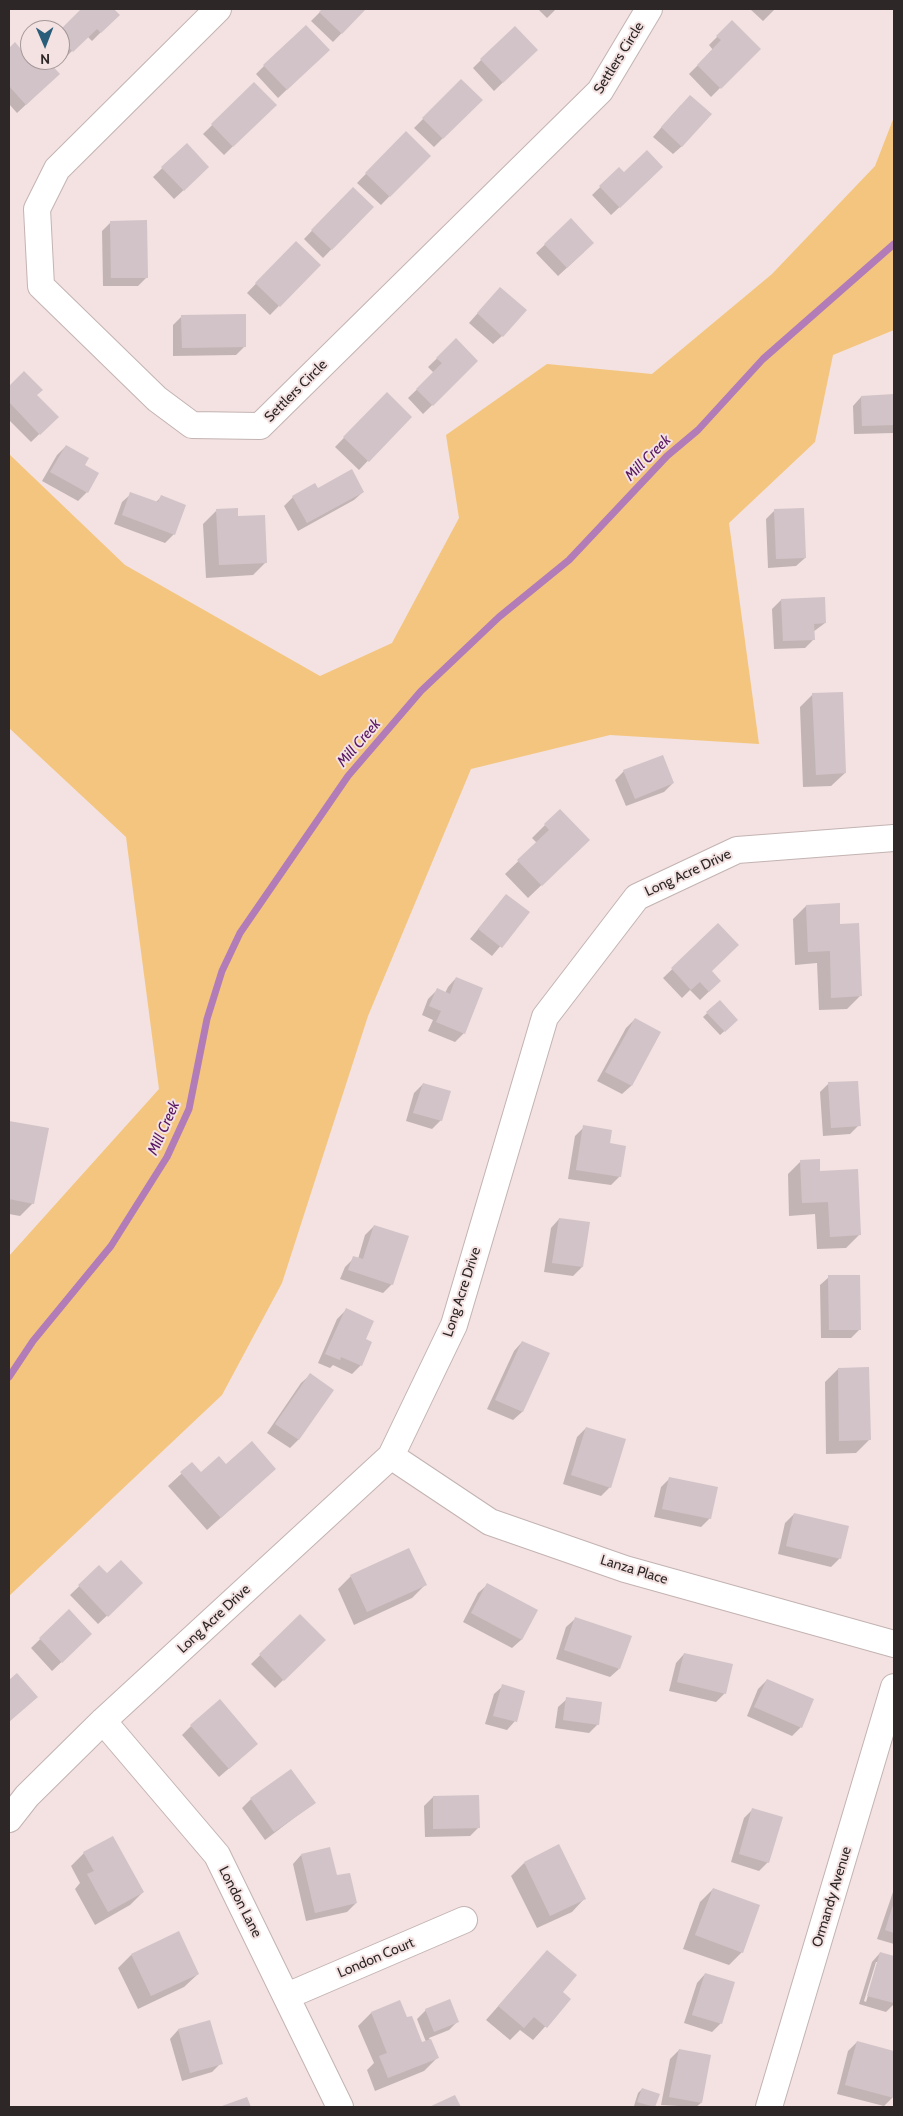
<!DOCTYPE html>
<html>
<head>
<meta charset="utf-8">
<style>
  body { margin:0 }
  #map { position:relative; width:903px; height:2116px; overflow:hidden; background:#f3e2e1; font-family:Cabin,sans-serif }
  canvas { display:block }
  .frame { position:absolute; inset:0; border:10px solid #2d2727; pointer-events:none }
  .north { position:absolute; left:20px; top:20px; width:50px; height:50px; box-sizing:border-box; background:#f3e2e1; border:1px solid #a49797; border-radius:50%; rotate:179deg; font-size:14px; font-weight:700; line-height:20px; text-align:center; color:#2d2727 }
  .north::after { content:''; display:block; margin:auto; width:18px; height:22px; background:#2a5d7a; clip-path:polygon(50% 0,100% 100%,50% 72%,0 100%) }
</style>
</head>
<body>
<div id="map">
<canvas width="903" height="2116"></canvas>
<div class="frame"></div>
<div class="north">N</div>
</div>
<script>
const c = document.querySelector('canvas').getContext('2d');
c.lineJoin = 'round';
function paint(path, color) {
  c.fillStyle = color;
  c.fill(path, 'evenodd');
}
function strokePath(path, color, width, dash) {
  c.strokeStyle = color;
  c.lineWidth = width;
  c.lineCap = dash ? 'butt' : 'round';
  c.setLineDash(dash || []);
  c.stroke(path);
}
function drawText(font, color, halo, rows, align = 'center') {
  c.font = font + ' Cabin,sans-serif';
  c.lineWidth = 4;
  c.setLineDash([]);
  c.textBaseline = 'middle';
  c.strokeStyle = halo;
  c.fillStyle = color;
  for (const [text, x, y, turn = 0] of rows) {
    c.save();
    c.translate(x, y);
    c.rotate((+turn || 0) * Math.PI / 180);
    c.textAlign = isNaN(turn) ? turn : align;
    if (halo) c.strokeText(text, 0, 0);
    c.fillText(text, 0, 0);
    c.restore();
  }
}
const green = new Path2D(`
  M894,117v213l-61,25 -18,87 -86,81 30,221 -149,-9 -139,34 -103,247 -86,267 -60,112 -213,201v-340l150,-167 -33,-252 -117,-109v-274l116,111 195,111 72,-33 67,-125 -13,-83 101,-71 105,10 120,-100 103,-108z`);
const shadow = new Path2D(`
  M83,9h29l6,6 -26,26 -5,-5 -23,23 -4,-3v-25z
  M323,9h42l-32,33 -22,-21z
  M538,9h18l-9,9z
  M750,9h25l-12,12z
  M732,22l27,27 -48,48 -22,-23 24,-24 -4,-5z
  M15,43l15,17h15l4,23 -32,30 -8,-9v-55z
  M320,58l-42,40 -22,-24 8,-8z
  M528,58l-34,33 -21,-23 8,-8z
  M461,81l20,19 -47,47 -20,-19z
  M254,84l21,21 -51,50 -21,-21z
  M681,105l1,41 -9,8 -20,-17z
  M406,133l23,23 -48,49 -24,-22z
  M186,145l13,31 -25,23 -21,-22z
  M619,169l5,5 29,2 -42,39 -19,-20z
  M353,188l19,19 -49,51 -19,-19z
  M571,220l13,32 -26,24 -22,-23z
  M111,222l36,55 -9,9h-35l-1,-55z
  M296,242l23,23 -49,50 -23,-22z
  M492,297l10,39 -9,8 -24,-21z
  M182,316l63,30 -9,9 -63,1v-31z
  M456,340l21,21 -54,53 -15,-16 26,-25 -6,-6z
  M24,373l12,22 21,22 -26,25 -22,-22v-32z
  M387,394l23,23 -51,53 -24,-23z
  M894,396v37l-40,1 -1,-28 8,-9z
  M66,446l17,19 4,27 -9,9 -36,-20 15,-26z
  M318,490l45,2 -9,8 -56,31 -14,-25 9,-9z
  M131,494l24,9 6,-6 13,37 -9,9 -51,-19 8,-22z
  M216,511l21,6 29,45 -13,13 -47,3 -3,-54z
  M774,511l31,47 -9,8 -28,2 -2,-49z
  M781,600l44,23 -12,9 1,7 -9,9 -31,1 -2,-40z
  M813,694l32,79 -14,13 -28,1 -3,-80z
  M624,771l49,12 -9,9 -38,14 -11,-26z
  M545,825l30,28 -47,45 -23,-24 32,-31 -5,-5z
  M506,895l22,18 -36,43 -22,-17z
  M806,906l33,19 21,71 -13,13 -28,1 -2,-47 -22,2 -2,-46z
  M718,925l-8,46 10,10 -20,19 -10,-10 -8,8 -19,-20z
  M456,978l8,55 -9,9 -27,-11 5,-11 -11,-5 6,-16 9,-9 8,3 3,-6z
  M720,1001l17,19 -17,15 -17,-18z
  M635,1019l25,14 -29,53 -9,8 -25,-13 29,-53z
  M829,1083l30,42 -9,9 -27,2 -3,-44z
  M423,1084l18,36 -9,9 -26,-8 8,-28z
  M9,1122l24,81 -13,13 -11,-2z
  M584,1127l24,17 12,32 -9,9 -43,-6 7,-43z
  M801,1161l18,11 41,62 -14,14 -29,1 -2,-35 -26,2 -1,-42z
  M559,1219l29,4 -6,44 -9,9 -29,-4 7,-44z
  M374,1226l18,58 -9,9 -43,-14 5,-12 9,-9 4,1 7,-24z
  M829,1277l31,52 -9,9h-30l-1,-53z
  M346,1310l19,30 -4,25 -9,9 -19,-9 -3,3 -12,-5 19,-44z
  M522,1342l26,12 -26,58 -9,8 -26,-11 27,-58z
  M838,1369l31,71 -13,13 -30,1 -1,-72z
  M310,1375l-11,64 -9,9 -23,-15 34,-50z
  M586,1428l24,59 -9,9 -38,-12 14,-47z
  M192,1464l9,10 25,-8 35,16 -54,48 -39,-44z
  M670,1478l40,40 -9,9 -47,-10 7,-30z
  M794,1514l46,44 -9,9 -53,-13 7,-31z
  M99,1567l8,8 35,8 -44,41 -28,-29z
  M351,1576l74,9 -13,13 -58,27 -16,-36z
  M487,1585l50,26 -16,29 -9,8 -49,-26 15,-29z
  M69,1611l22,23 -39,37 -21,-23z
  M300,1616l24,24 -49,48 -24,-24z
  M575,1619l44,50 -9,8 -54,-18 10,-32z
  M684,1654l41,39 -9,9 -47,-11 7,-28z
  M767,1680l34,47 -9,9 -45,-20 11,-27z
  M503,1686l12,35 -8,9 -22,-6 9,-30z
  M567,1699l31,25 -9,9 -34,-5 3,-21z
  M191,1726l57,26 -29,25 -37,-42z
  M433,1797l46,30 -9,9 -45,1 -1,-31z
  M251,1799l63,4 -49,37 -23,-32z
  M753,1809l15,53 -9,9 -28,-9 13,-44z
  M84,1853l59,39 -13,13 -35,20 -20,-36 5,-6 -9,-17z
  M301,1855l35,22 20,26 -9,9 -41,9 -13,-57z
  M524,1863l61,35 -13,14 -35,16 -26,-52z
  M713,1889l29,63 -13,13 -46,-16 17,-47z
  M894,1889v55l-17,-5z
  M547,1951l14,41 9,7 -37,41 -13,-10 -10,10 -24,-20z
  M880,1953l14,4v47l-8,8 -27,-8 13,-42zM876,1962h2l-12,40 -2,-1z
  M131,1955l67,19 -14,13 -46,22 -20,-41z
  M705,1974l16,49 -9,9 -28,-9 13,-40z
  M426,2010l32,11 -9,9 -20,8 8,20 -13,13 -49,20 -8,-21 7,-7 -16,-37 13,-13 36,6 15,24 4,-1 -9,-23z
  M209,2022l12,41 -9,9 -30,9 -12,-42 8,-9z
  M857,2042l37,10v40l-1,5 -9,9 -47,-12 11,-43z
  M679,2050l31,6 -9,47 -5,4 -35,-2 9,-46z
  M642,2089l16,6 -4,12 -20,-1 4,-13z`);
const stream = new Path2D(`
  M9,1377l24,-36 78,-95 56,-89 22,-48 18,-90 15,-48 18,-38 108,-157 73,-85 78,-74 70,-57 98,-104 31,-26 65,-71 131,-115`);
const building = new Path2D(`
  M81,9h33l6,6 -19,18 -4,-4 -24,23 -13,-14v-8z
  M322,9h44l-24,25 -23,-22z
  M732,20l29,29 -40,40 -24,-24 24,-25 -5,-4z
  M306,25l24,25 -43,40 -24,-25z
  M515,26l23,24 -35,33 -23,-24z
  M15,42l15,18h17l13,14 -34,31 -17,-19v-38z
  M461,79l22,21 -40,39 -21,-21z
  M254,82l23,23 -44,42 -22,-23z
  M690,95l22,19 -30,33 -21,-20z
  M406,131l25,25 -41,41 -25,-24z
  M187,143l22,24 -25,24 -23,-24z
  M647,150l16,17 -43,41 -21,-22 20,-19 5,5z
  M353,187l21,20 -42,43 -21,-20z
  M571,218l23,25 -27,25 -23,-24z
  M147,220l1,58h-37l-1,-57z
  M296,241l25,24 -41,42 -25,-24z
  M500,287l27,23 -24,27 -26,-24z
  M246,314v33l-64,1 -1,-33z
  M456,338l22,23 -45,45 -17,-17 26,-26 -6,-5z
  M24,371l19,19 -6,5 22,22 -19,18 -31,-33v-16z
  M387,392l25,25 -43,45 -26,-25z
  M894,394v31l-32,1 -1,-30z
  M66,445l23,13 -4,7 14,8 -11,20 -38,-21z
  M352,469l12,23 -57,31 -15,-27 23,-13 3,5z
  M130,492l28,10 3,-7 25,10 -11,30 -53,-20z
  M238,508v8l27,-1 2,48 -48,2 -3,-56z
  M804,508l2,50 -30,1 -2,-50z
  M825,597l1,26 -12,1 1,16 -32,1 -2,-42z
  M843,692l3,81 -30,2 -4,-82z
  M663,755l11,28 -39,16 -12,-29z
  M560,809l30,31 -48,46 -25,-26 32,-30 -5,-6z
  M506,894l24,18 -28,36 -24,-19z
  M840,903v21l19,-1 3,73 -31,2 -1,-47 -22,1 -2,-47z
  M718,923l21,22 -27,26 9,10 -12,11 -9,-10 -9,8 -20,-22z
  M456,977l27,11 -18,46 -29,-12 5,-11 -12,-5 8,-18 13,6z
  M720,1000l18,20 -13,12 -19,-20z
  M635,1018l26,14 -29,54 -27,-14z
  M858,1081l3,45 -30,2 -3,-46z
  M423,1083l28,8 -9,30 -29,-8z
  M9,1121l40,7 -15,76 -25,-5z
  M583,1125l29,5 -2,13 16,3 -5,31 -45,-7z
  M820,1159v12l38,-2 3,66 -31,2 -2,-35 -26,1 -2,-43z
  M559,1218l31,4 -7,45 -31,-4z
  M374,1225l35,11 -16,49 -45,-15 5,-14 10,3z
  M828,1275h32l1,55h-32z
  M346,1308l28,13 -8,18 6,3 -10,24 -21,-9 -1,3 -15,-6z
  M522,1341l28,12 -27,59 -28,-12z
  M869,1367l2,73 -32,1 -1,-73z
  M310,1373l24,17 -35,50 -24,-16z
  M586,1427l40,12 -15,49 -40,-13z
  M252,1441l24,28 -55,49 -41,-46 12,-10 9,10 18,-16 7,8z
  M669,1477l49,10 -7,32 -49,-10z
  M794,1513l55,13 -8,33 -55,-13z
  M409,1548l18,37 -60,27 -17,-37z
  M121,1560l22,23 -35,34 -30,-32 21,-20 8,8z
  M487,1583l51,27 -16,30 -51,-27z
  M69,1609l23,25 -30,29 -23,-25z
  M300,1614l26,26 -42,41 -25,-27z
  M575,1617l57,19 -12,33 -56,-19z
  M684,1653l49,11 -7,30 -49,-12z
  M17,1673l21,24 -29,25v-42z
  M767,1679l47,20 -12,29 -48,-21z
  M502,1684l23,7 -8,31 -24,-6z
  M566,1697l36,5 -3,23 -36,-5z
  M220,1699l38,45 -29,25 -39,-44z
  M291,1769l25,34 -42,29 -24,-34z
  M479,1795l1,33 -47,1v-33z
  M752,1808l31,9 -14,46 -30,-9z
  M113,1836l31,56 -36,20 -21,-38 7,-3 -11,-19z
  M559,1844l27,55 -36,17 -26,-54z
  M330,1847l7,28 13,-2 7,30 -42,10 -14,-59z
  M713,1888l47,17 -17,48 -48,-18z
  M894,1902v31l-9,-3z
  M179,1931l20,43 -48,22 -20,-42z
  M547,1950l30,25 -14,17 8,7 -24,29 -13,-11 -10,11 -26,-22z
  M880,1952l14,4v47l-27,-7z
  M705,1973l30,9 -13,42 -30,-9z
  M450,1999l9,23 -25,10 -9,-23z
  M400,2000l7,17 5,-1 10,26 9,-3 8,19 -51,20 -9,-22 8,-3 -16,-41z
  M210,2020l13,44 -33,9 -12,-44z
  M857,2041l37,10v47l-49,-13z
  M679,2049l32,6 -9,48 -33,-6z
  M642,2088l18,6 -5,13 -18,-5z
  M455,2095l6,12h-32z
  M247,2097l4,10h-32z`);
const street = new Path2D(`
  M218,9l-161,160 -20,40 4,77 116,113 35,26 68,1 340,-335 49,-82
  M391,1456l99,66 135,47 269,75
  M103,1721l114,134 123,252
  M9,1819l18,-23 76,-75 288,-265 63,-131 91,-308 92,-120 100,-47 157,-12
  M287,1996l177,-76
  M769,2107l125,-420`);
const streetNames = [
  ["Settlers Circle",619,58,-58],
  ["Settlers Circle",296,391,-45],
  ["Long Acre Drive",688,873,-25],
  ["Long Acre Drive",462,1292,-72],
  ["Lanza Place",634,1570,17],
  ["Long Acre Drive",214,1619,-43],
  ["Ormandy Avenue",832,1897,-73],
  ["London Lane",240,1902,63],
  ["London Court",376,1958,-23]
];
const waterNames = [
  ["Mill Creek",648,458,-45],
  ["Mill Creek",359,743,-49],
  ["Mill Creek",164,1128,-66]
];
paint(green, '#f4c57e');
paint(shadow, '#0003');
strokePath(stream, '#b27cb9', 7);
paint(building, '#d2c3c9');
strokePath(street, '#c3b3b2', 28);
strokePath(street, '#fff', 26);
drawText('14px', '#2d2727', '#f3e2e1', streetNames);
drawText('italic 15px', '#591863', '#f3e2e1', waterNames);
</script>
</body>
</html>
